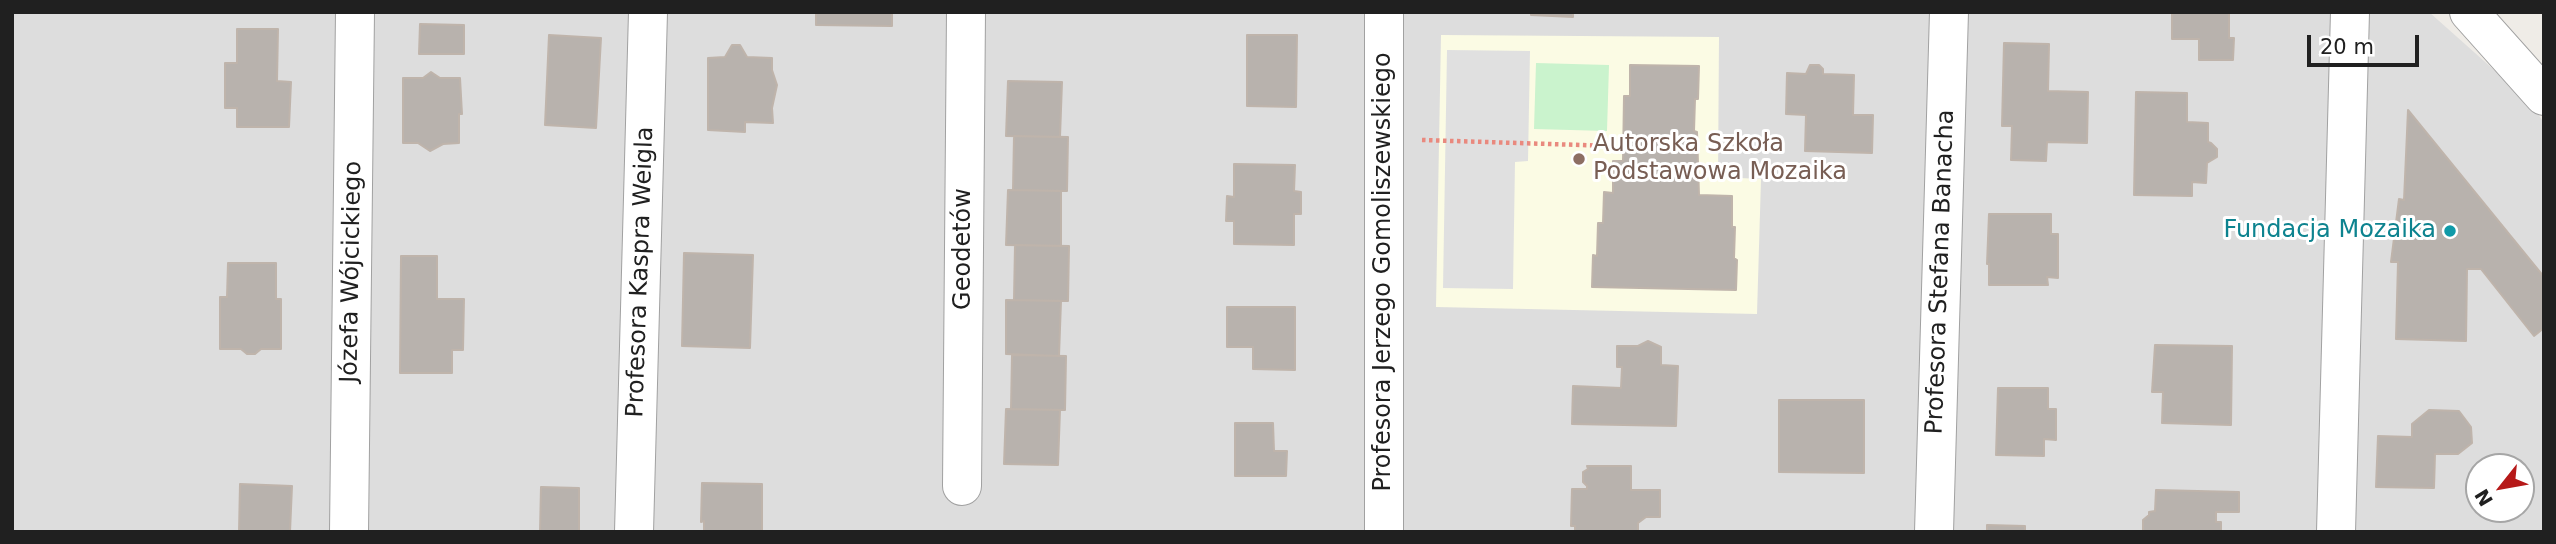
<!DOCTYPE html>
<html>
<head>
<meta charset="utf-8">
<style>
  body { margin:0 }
  #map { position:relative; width:2556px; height:544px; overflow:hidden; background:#efece7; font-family:"DejaVu Sans",sans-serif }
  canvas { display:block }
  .frame { position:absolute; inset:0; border:14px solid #202020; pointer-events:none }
  .north { position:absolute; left:2465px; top:453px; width:70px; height:70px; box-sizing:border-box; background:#fff; border:2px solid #a6a6a6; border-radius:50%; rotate:239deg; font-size:19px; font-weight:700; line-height:28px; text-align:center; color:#202020 }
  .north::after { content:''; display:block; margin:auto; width:24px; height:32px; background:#b61919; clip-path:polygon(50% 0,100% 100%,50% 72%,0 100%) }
  .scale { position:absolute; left:2307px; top:35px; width:112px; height:32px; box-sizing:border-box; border:4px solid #202020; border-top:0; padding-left:9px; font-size:21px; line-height:24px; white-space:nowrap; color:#202020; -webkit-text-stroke:5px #fff; paint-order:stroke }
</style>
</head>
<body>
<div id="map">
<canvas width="2556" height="544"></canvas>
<div class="frame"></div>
<div class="north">N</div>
<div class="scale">20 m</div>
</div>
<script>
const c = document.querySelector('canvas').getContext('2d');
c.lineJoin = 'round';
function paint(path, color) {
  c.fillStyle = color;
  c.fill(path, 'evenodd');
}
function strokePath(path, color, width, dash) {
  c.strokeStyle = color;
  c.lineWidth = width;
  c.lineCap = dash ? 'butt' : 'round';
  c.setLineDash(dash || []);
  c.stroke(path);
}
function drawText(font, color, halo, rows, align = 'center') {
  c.font = font + ' "DejaVu Sans",sans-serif';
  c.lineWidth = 6;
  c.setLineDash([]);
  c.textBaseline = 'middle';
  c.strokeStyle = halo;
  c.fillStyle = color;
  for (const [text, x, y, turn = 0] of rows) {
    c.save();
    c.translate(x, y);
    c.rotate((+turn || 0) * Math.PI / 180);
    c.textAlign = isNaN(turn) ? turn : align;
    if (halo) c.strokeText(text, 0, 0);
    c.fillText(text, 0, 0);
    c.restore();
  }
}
const residential = new Path2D(`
  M12,12h2417l101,90 14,21v409h-2532zM2479,467h42v42h-42z`);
const education = new Path2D(`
  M1441,35l278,2 -1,140 43,2 -4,135 -321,-7z`);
const park = new Path2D(`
  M1536,63l73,2 -2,66 -73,-2z`);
const parking = new Path2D(`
  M1447,50l83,1 -2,110 -13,1 -2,127 -70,-1z`);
const building = new Path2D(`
  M816,12h76v14l-76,-1z
  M1531,12h42v5l-42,-2z
  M2172,12h57v26h5l-1,22h-34v-21h-27z
  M420,24l44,1v29h-45z
  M237,29h41l-1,52 14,1 -2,45h-52v-19h-12v-45h12z
  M549,35l52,3 -5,90 -51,-3z
  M1247,35h50l-1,72 -49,-1z
  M2004,43l45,1 -1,47 40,1 -1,51 -40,-1 -1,19 -35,-1 1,-34h-10z
  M732,45h8l7,12 25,1v12l5,15 -5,23 1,15 -28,-1v10l-37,-2v-72l17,-1z
  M1630,65l69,1 -1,33h-3l-1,32 3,1 2,63 33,1v31h3l-1,31 3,2 -1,30 -144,-3 1,-32 4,1 1,-33h5l1,-31 9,1v-32h10l1,-65h6z
  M1810,65h9l4,4v5l31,1 -1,40h20l-1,38 -67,-2 1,-36 -20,-1 1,-41 19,1z
  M431,72l9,6h20l2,36h-3v29l-16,1 -13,7 -12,-8h-15v-65h20z
  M1008,81l54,1 -2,55 -54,-1z
  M2136,92l51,1v29l21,1v19l3,1 6,6v8l-10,6 -1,20 -14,-1v14l-58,-1z
  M2408,110l136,167v51l-10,8 -53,-67h-14l-1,72 -70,-2 2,-77h-7l8,-63 5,1z
  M1014,136l54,1 -1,54 -54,-1z
  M1234,164l61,1 -1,26 7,1v22h-7v31l-60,-1v-23h-8l1,-25 7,1z
  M1008,190l53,1v55l-55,-1z
  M1989,214h62v20h7v44l-11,-1 1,8h-59v-21h-2z
  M1015,245l54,1 -1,55 -54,-1z
  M684,253l69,2 -3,93 -68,-2z
  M401,256h36v43h27l-1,51h-11v23h-52z
  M228,263h48v36h5v50h-20l-6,5h-8l-6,-5h-21v-52h7z
  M1006,300l55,1 -2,55 -53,-2z
  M1227,307h68v63l-42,-1v-22h-26z
  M1648,341l13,6v18l17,1 -2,60 -104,-2 1,-38 48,2 1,-21h-5v-21h21z
  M2155,345l77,1 -1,79 -69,-2 1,-31h-11z
  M1012,355l54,1 -1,54 -54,-1z
  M1998,388h50v21h8v31l-12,-1v17l-48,-1z
  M1779,400h85v73l-85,-1z
  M1006,409l54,1 -2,55 -54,-1z
  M2429,410l30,1 12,16 1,16 -14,11h-23l-1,34 -58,-1 2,-51 34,1v-13z
  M1235,423h38l1,28h13l-1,25h-51z
  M1587,466h44v24h29v27h-14l-8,6v9h-63v-6h-4l1,-37h15v-3l-4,-4v-10l5,-3z
  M702,483l60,1v48h-58v-11l-3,1z
  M240,484l52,2 -2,46h-51z
  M541,487l38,1v44h-39z
  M2156,490l83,2v20h-23v10h5v10h-78v-12l6,-5v-3l6,-1z
  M1987,525l38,1v6h-38z`);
const path = new Path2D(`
  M1422,140l191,6`);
const minor = new Path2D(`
  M2469,12l75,84
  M962,486l4,-474
  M349,532l6,-520
  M634,532l14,-520
  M1384,532v-520
  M1934,532l15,-520
  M2336,532l14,-520`);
const markers = [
  [1579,159,7,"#8d6e63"],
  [2450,231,7,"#0f9aa8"]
];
const educationNames = [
  ["Autorska Szkoła",1593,145],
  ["Podstawowa Mozaika",1593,173]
];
const cultureNames = [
  ["Fundacja Mozaika",2436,231]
];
const streetNames = [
  ["Geodetów",964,249,-90],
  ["Józefa Wójcickiego",352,272,-89],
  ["Profesora Kaspra Weigla",641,272,-88],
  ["Profesora Jerzego Gomoliszewskiego",1384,272,-90],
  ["Profesora Stefana Banacha",1941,272,-88]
];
paint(residential, '#ddd');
paint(education, '#fbfbe4');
paint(park, '#caf3cd');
paint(parking, '#e0e0e0');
paint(building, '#b8b2ad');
strokePath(building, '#bfb4ab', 2);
strokePath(minor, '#a1a1a1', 40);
strokePath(path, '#e9897e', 4.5, [3.5, 3.5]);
strokePath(minor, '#fff', 38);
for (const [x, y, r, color] of markers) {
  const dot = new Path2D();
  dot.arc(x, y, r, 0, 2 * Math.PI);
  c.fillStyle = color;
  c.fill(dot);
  strokePath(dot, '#fff', 2.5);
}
drawText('24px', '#785e54', '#fff', educationNames, 'left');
drawText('24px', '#0d838f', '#fff', cultureNames, 'right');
drawText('24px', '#202020', '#fff', streetNames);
</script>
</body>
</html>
